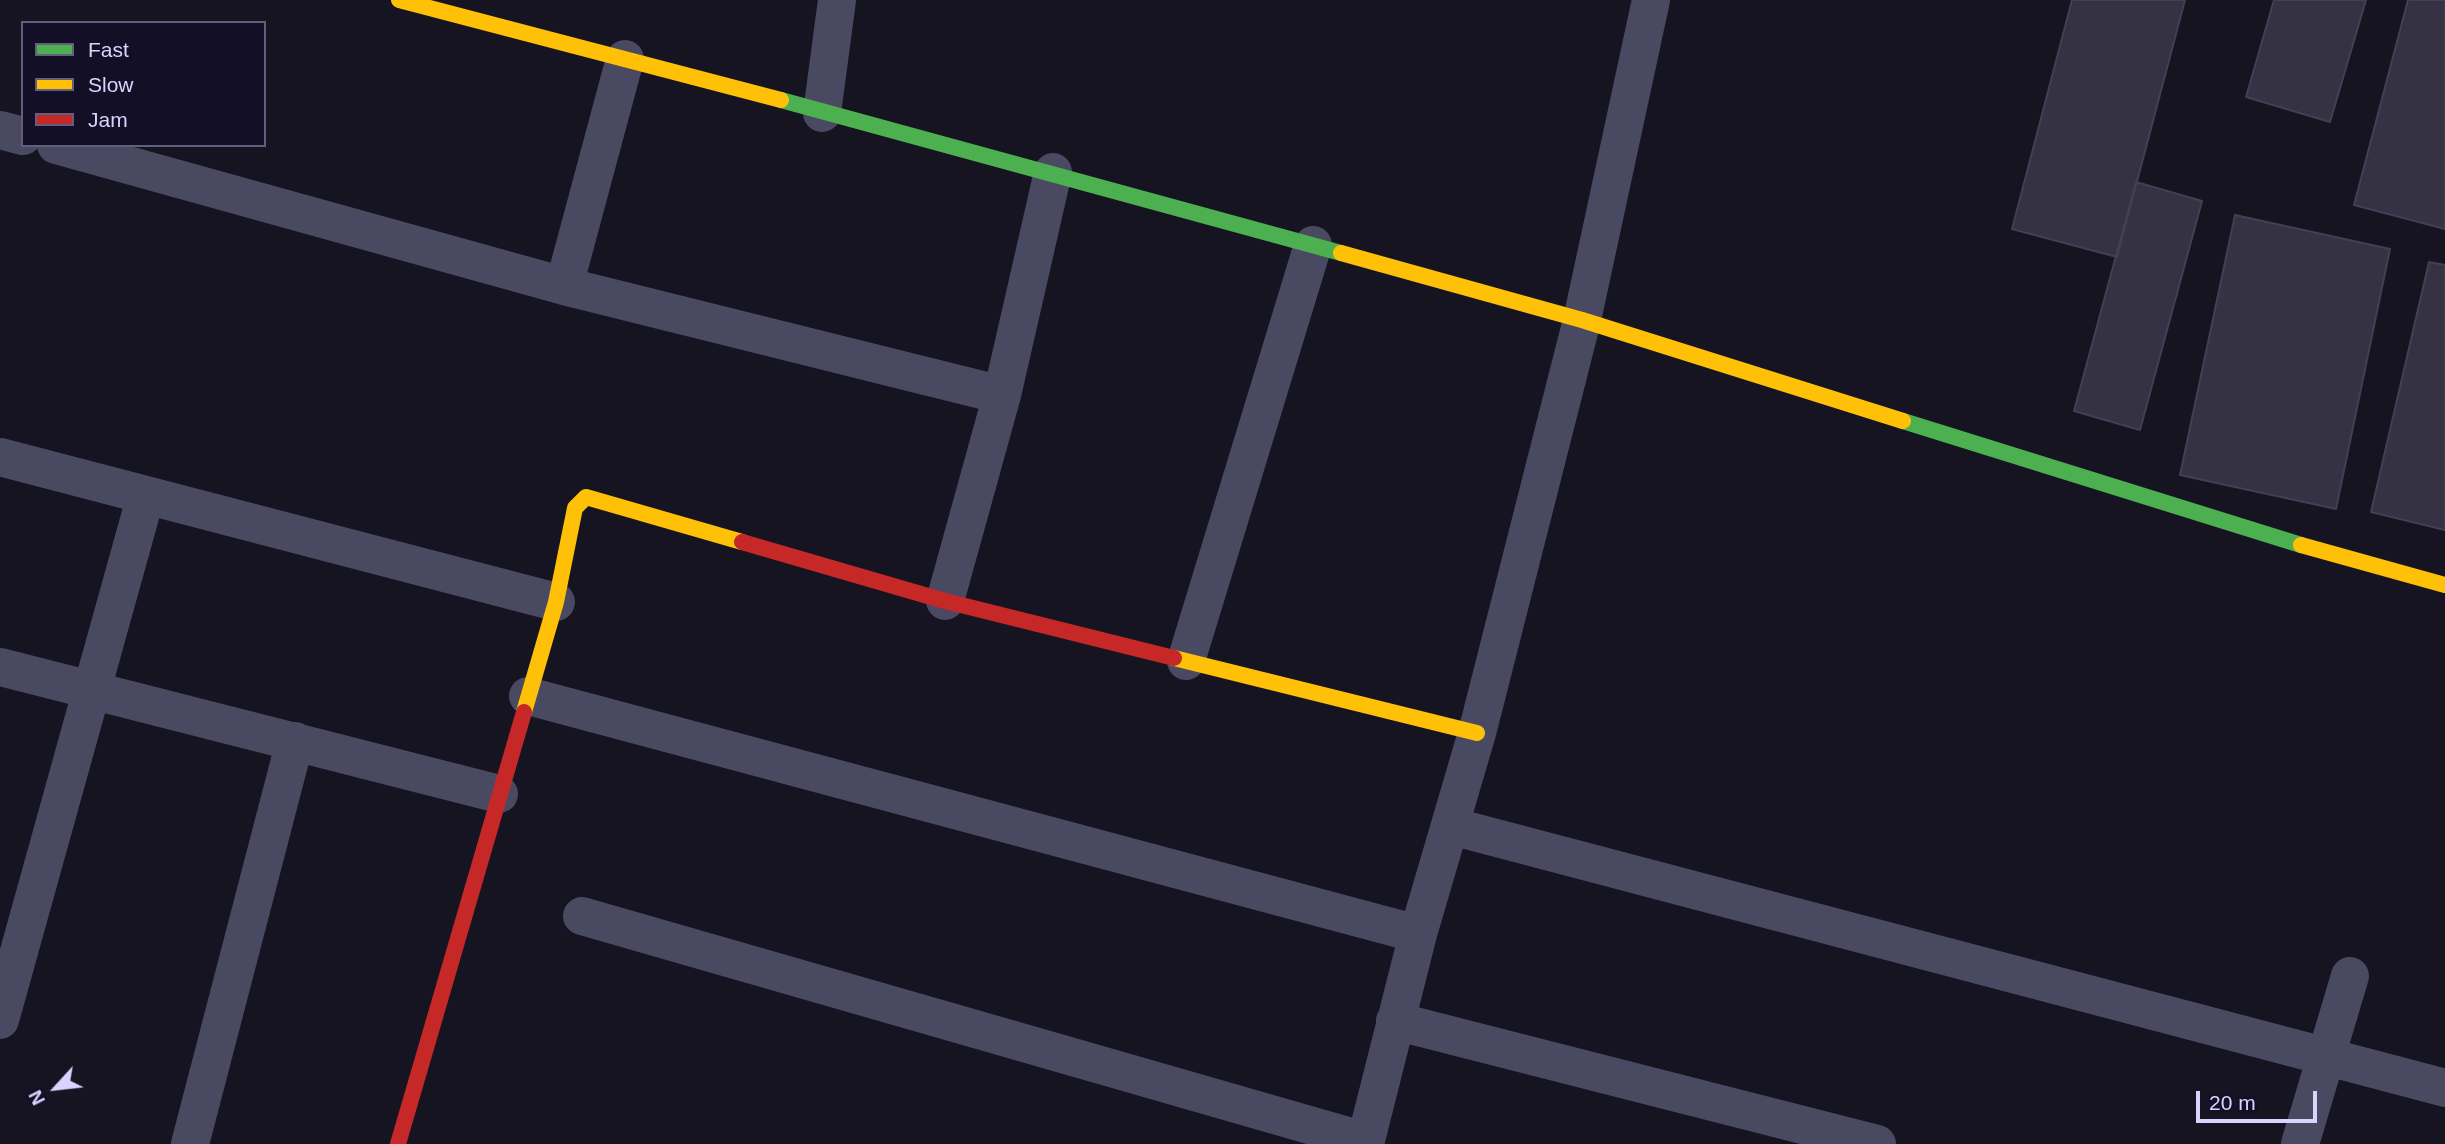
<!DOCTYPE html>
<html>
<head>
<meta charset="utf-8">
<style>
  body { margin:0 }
  #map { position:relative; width:2445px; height:1144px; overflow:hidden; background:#161421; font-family:Helvetica,sans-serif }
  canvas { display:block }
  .legend { position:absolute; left:21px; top:21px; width:245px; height:126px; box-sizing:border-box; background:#130f26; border:2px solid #625e7d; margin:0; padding:9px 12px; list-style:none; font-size:21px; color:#d9d4ff }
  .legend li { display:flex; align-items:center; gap:14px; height:35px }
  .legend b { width:35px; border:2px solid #625e7d }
  .north { position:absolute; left:21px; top:1053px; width:70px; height:70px; -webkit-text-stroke:5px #130f26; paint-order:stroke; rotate:243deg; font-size:19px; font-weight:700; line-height:28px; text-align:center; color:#d9d4ff }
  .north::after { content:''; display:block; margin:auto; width:24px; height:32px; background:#d9d4ff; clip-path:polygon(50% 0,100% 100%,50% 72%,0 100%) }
  .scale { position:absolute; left:2196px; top:1091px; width:121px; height:32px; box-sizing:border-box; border:4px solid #d9d4ff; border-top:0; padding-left:9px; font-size:21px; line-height:24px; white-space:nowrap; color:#d9d4ff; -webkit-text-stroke:5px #130f26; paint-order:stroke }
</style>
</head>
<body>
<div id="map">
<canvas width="2445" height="1144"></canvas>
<ul class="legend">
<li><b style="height:9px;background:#4caf50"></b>Fast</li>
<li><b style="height:9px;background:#ffc107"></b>Slow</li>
<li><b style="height:9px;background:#c62828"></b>Jam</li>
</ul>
<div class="north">N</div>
<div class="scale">20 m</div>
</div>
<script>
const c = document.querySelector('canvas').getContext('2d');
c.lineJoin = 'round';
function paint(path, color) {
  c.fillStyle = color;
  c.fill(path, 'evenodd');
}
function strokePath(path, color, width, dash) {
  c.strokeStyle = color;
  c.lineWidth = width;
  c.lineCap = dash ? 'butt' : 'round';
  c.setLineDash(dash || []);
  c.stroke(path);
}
const building = new Path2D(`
  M2072,0h113l-68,257 -105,-28z
  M2274,0h92l-36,122 -84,-25z
  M2408,0h37v229l-91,-24z
  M2136,182l66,19 -62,229 -66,-19z
  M2235,215l155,34 -54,260 -156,-34z
  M2429,262l16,3v265l-74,-18z`);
const street = new Path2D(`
  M822,113l15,-113
  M0,130l23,6
  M56,145l508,141 438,109
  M564,286l61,-227
  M0,457l556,145
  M945,601l57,-206 51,-223
  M1186,661l127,-416
  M0,667l499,127
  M528,696l890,238
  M1451,826l994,262
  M582,916l783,225
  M0,1020l146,-525
  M1395,1021l482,123
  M190,1144l105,-403
  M1365,1144l53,-210 59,-201 105,-413 69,-320
  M2300,1144l50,-168`);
const fast = new Path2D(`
  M781,100l560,153
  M1903,421l398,124`);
const slow = new Path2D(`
  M399,0l382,100
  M1341,253l241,67 321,101
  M2301,545l144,40
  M1174,658l303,75
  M524,712l32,-110 19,-94 11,-11 156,45`);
const jam = new Path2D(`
  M742,542l203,59 229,57
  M398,1144l126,-432`);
paint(building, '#343243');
strokePath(building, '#433f54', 2);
strokePath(street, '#4a4962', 38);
strokePath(fast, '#4caf50', 16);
strokePath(slow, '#ffc107', 16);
strokePath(jam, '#c62828', 16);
</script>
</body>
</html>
